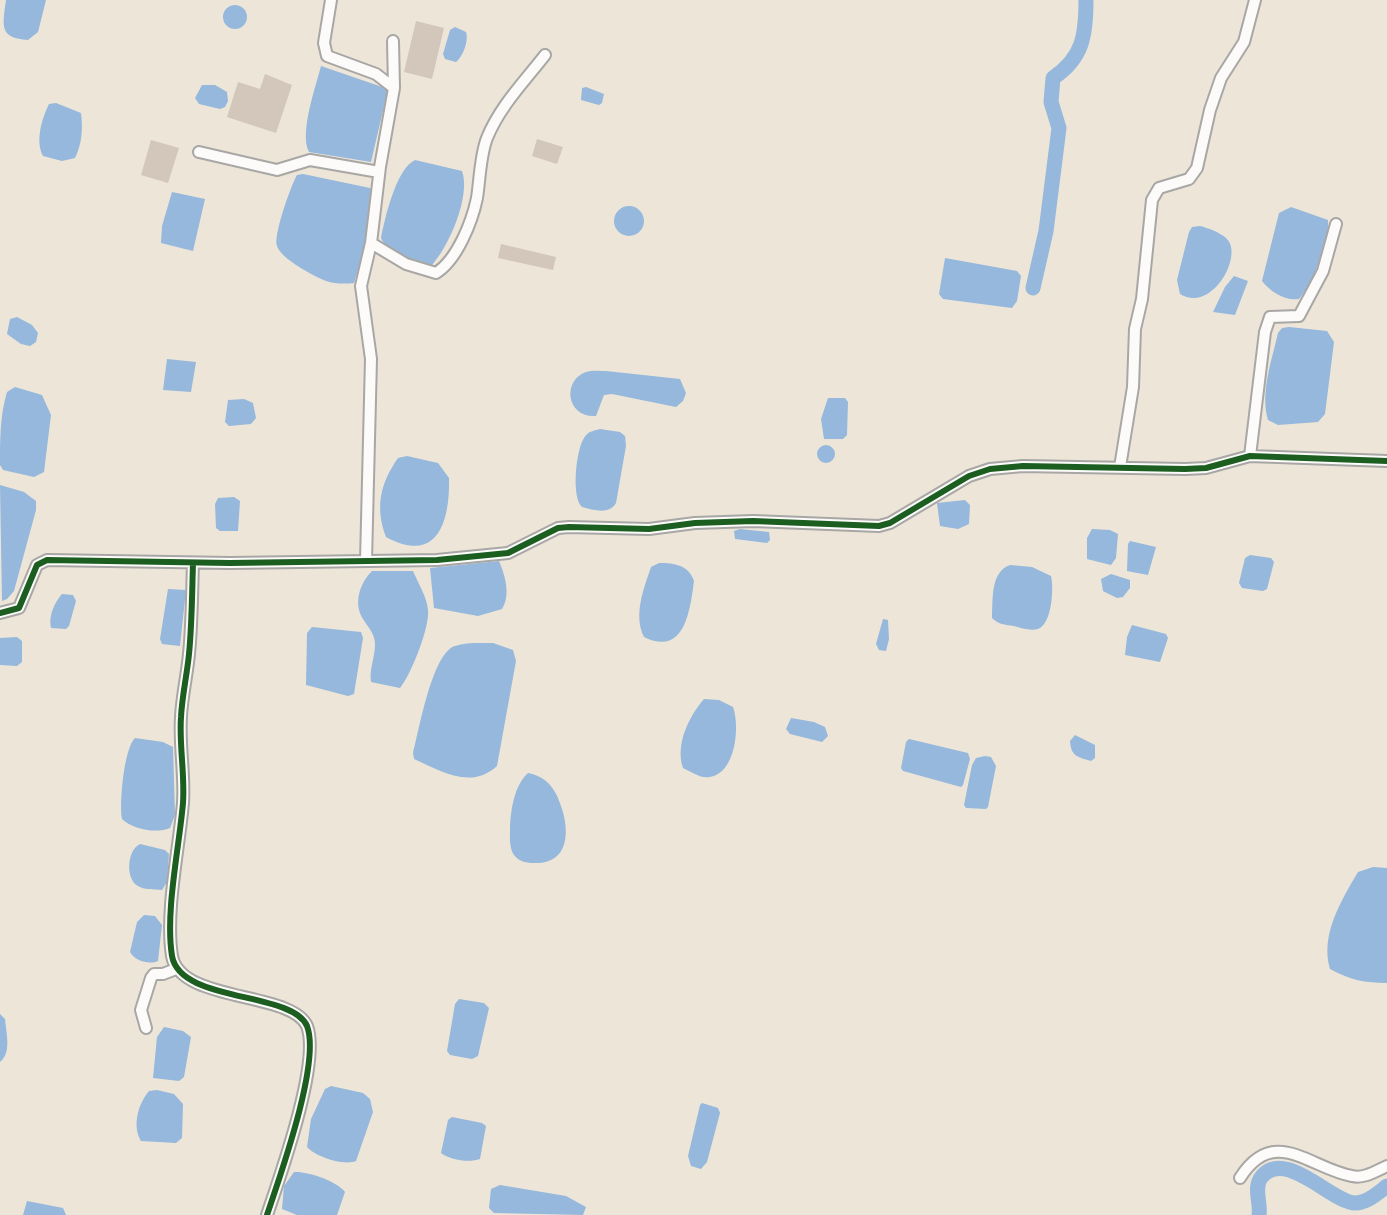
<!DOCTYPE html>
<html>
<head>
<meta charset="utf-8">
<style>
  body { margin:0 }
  canvas { display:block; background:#ece5d8 }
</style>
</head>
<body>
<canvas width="1387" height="1215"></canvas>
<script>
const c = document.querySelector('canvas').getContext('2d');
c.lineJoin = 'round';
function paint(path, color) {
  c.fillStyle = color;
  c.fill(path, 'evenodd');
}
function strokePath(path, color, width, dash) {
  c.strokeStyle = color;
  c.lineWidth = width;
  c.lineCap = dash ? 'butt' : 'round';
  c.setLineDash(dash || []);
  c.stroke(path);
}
const water = new Path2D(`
  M6,0h40l-8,32 -10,8c-28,-2 -26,-12 -22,-40z
  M223 17a12 12 0 1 1 24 0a12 12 0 1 1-24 0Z
  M455,27l11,5c3,8 -3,25 -10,30l-11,-3 -2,-5 7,-24z
  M321,66l67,23 -17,73 -62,-10c-10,-19 7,-66 12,-86z
  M202,85h13l12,7 1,9 -3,6 -5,2 -21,-5 -4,-6z
  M586,87l18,7 -2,9 -3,2 -18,-5 1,-12z
  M56,103l25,10c2,16 1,31 -6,45l-13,3 -19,-5c-8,-15 -1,-38 6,-52z
  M415,160l47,11c9,25 -13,75 -30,94 -16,0 -45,-12 -51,-27 4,-20 15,-69 34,-78z
  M303,174l67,14 3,5 -4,40 -15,50c-9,1 -19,1 -28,-2 -11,-4 -46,-23 -49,-35 -4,-10 14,-61 20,-71z
  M172,192l33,7 -12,52 -32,-8 1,-17z
  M614 221a15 15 0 1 1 30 0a15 15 0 1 1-30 0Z
  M1291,207l37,13c2,21 -15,63 -29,79 -15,2 -28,-7 -37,-18l17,-68z
  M1200,226c8,2 19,6 26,12 19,16 -14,76 -46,56l-3,-14 12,-48 3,-5z
  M945,258l72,13 4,5 -4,25 -5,7 -69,-9 -4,-5z
  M1234,276l14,5 -13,34 -22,-3 12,-25z
  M17,317l15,8 6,8 -2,9 -6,4 -9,-2 -14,-10 3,-15z
  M1289,327l38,4 7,11 -9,72 -7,8 -40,3 -10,-5c-8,-28 4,-60 10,-87l4,-5z
  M167,359l29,3 -5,30 -28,-2z
  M606,371l74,8 6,14 -3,8 -7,6 -64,-13 -8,1 -8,21c-30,2 -34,-36 -10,-44 5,-2 14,-1 20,-1z
  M15,387l27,8 9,20 -7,57 -10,5 -31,-7 -3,-5c0,-25 0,-50 7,-73z
  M828,398h17l3,4 -1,33 -4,4h-19l-3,-20z
  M244,399l9,4 3,15 -5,6 -22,2 -4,-4 3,-22z
  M600,429l20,3 5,4 1,10 -10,57c-7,12 -22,7 -34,4 -11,-10 -6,-57 2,-69 4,-7 9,-7 16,-9z
  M817 454a9 9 0 1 1 18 0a9 9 0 1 1-18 0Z
  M407,456l31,7 11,15c1,43 -11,87 -63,59 -11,-30 -6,-53 12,-79z
  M0,485l24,7 12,9v9l-22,81 -7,8 -5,2z
  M234,497l6,4 -2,30h-18l-4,-3 -1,-24 3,-6z
  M965,500l5,5 -1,19 -11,5 -18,-3 -3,-23z
  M740,529l29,3 1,8 -3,3 -32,-4 -1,-8z
  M1092,529l18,1 8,4 -2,24 -5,7 -24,-6v-21z
  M1130,541l26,6 -8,28 -21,-4 1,-27z
  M1250,555l21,3 3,4 -7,27 -4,2 -21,-3 -3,-5 6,-25z
  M499,561c6,14 12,34 3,48l-24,7 -44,-8 -4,-40z
  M659,563c15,0 30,2 35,18 -4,29 -9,76 -50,56 -11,-22 0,-49 7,-70z
  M1010,565l22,2 19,9c3,12 1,48 -13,53 -8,2 -17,-1 -24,-3 -9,-1 -16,-2 -22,-8 1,-18 -2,-46 18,-53z
  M372,571h41c5,12 14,26 15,39 2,17 -17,65 -28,78l-29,-6c-2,-13 4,-24 4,-38 0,-10 -7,-17 -12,-25 -10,-16 -3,-36 9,-48z
  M1111,574l19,6v8l-7,9 -6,1 -14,-7 -2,-12z
  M168,589l18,1 -6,56 -18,-2 -2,-5z
  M62,594l11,1 3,6 -7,25 -3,3 -15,-1c-3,-12 4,-26 11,-34z
  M883,619l5,1 1,19 -3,12 -7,-1 -3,-6z
  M1132,625l34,9 2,4 -8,24 -35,-7 2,-18z
  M312,627l49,5 2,6 -9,56 -6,2 -42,-11 1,-52z
  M17,637l5,4v21l-5,4 -17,-1v-27z
  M493,643l20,7 3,11 -19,105c-26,24 -56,5 -83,-7l-1,-6c6,-22 19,-100 42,-107 11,-4 26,-3 38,-3z
  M704,699l15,1 14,7c7,19 3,66 -23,70 -9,2 -18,-5 -27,-9 -8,-23 6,-52 21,-69z
  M791,718l23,4 11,5 3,9 -6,6 -32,-8 -4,-5z
  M1075,735l20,10v13l-4,3c-14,-4 -20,-5 -21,-20z
  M135,738l28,4 10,5 2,68 -5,13c-14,6 -38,1 -48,-9 -3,-15 2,-71 13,-81z
  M909,739l59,14 2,6 -7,26 -2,2 -58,-16 -2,-3 5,-26z
  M985,756l6,1 5,9 -8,41 -2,2 -20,-1 -2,-3 8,-40 4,-7z
  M528,773c19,4 27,15 33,33 9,25 8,58 -26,57 -8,0 -16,-1 -21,-8 -5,-7 -4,-19 -4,-27 1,-19 4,-42 18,-55z
  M140,844l25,6 4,4 -2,28 -5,8c-8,-1 -18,0 -24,-4 -13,-7 -11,-36 2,-42z
  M1373,867l14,1v115c-22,0 -37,-3 -57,-14 -10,-34 11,-68 28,-97z
  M144,915l11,1 7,9 -4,36c-9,4 -23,0 -28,-9l7,-30z
  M459,999l25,4 5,5 -11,48 -6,3 -22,-4 -3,-4 8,-47z
  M0,1014l5,5c1,13 7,34 -5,43z
  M164,1027l19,4 8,6 -7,40 -5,4 -26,-3 4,-41z
  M331,1086l32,7 7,6 3,13 -17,49c-12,5 -40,-4 -49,-14l4,-28 14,-30z
  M157,1090l17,4 9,10 -1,34 -6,5 -35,-2c-9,-15 -3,-37 8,-50z
  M702,1103l16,5 2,5 -13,49 -6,7 -10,-3 -3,-10 12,-51z
  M452,1117l30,6 4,3 -6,33c-11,4 -30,1 -39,-6l7,-33z
  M294,1172c13,-1 43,9 51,20l-8,23h-40l-15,-6 2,-23z
  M500,1185l66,11 20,11 -3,8 -89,-2 -5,-5 2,-19z
  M27,1201l36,7 3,7h-43z`);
const canal = new Path2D(`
  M1033,288l13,-57 13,-103 -8,-26 2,-24c30,-20 33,-43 33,-78
  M1259,1215c2,-11 -5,-25 1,-36 23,-34 72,24 95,24 12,0 23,-10 32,-17`);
const building = new Path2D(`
  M416,21l28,7 -12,51 -28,-7z
  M265,74l27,11 -16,48 -49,-16 11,-35 22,7z
  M537,139l26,8 -6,17 -25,-8z
  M151,140l28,8 -11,35 -27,-8z
  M501,244l55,13 -3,13 -55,-12z`);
const minor = new Path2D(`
  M331,0l-7,43 3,13 49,18 18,14
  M199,152l78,18 33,-10 69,12
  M371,243l35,21 30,9c21,-13 36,-51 41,-75 3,-19 3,-42 10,-60 13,-32 37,-56 58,-83
  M1250,456l15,-124 5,-15 29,-1 24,-45 13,-47
  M1120,467l13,-80 2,-58 7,-30 10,-99 7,-12 30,-9 8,-11 13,-58 11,-32 23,-36 11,-42
  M366,561l5,-202 -10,-73 10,-43 9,-76 14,-79 -1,-47
  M193,563c-1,30 -1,61 -4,91 -2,21 -7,42 -8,63 -2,28 4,57 2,86 -4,46 -18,109 -11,153 8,47 120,35 135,70 14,36 -27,150 -40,189
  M0,613l19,-5 18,-43 10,-5 183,3 207,-3 71,-7 50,-25 11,-1 80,2 46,-6 58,-2 126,5 11,-3 79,-47 21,-7 33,-3 162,3 21,-1 44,-12 137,5
  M146,1028l-5,-18 10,-32 3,-4h9l13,-5
  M1240,1178c34,-54 71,-9 112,-2 12,3 24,-5 35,-10`);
const cycleway = new Path2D(`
  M193,563c-1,30 -1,61 -4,91 -2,21 -7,42 -8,63 -2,28 4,57 2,86 -4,46 -18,109 -11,153 8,47 120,35 135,70 14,36 -27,150 -40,189
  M0,613l19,-5 18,-43 10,-5 183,3 207,-3 71,-7 50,-25 11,-1 80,2 46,-6 58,-2 126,5 11,-3 79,-47 21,-7 33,-3 162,3 21,-1 44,-12 137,5`);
paint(water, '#95b8dc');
strokePath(canal, '#95b8dc', 15);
paint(building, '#d3c6bb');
strokePath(minor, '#a8a7a5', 14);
strokePath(minor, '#fcfbf9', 10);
strokePath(cycleway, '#1b5e20', 6);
</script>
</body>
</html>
